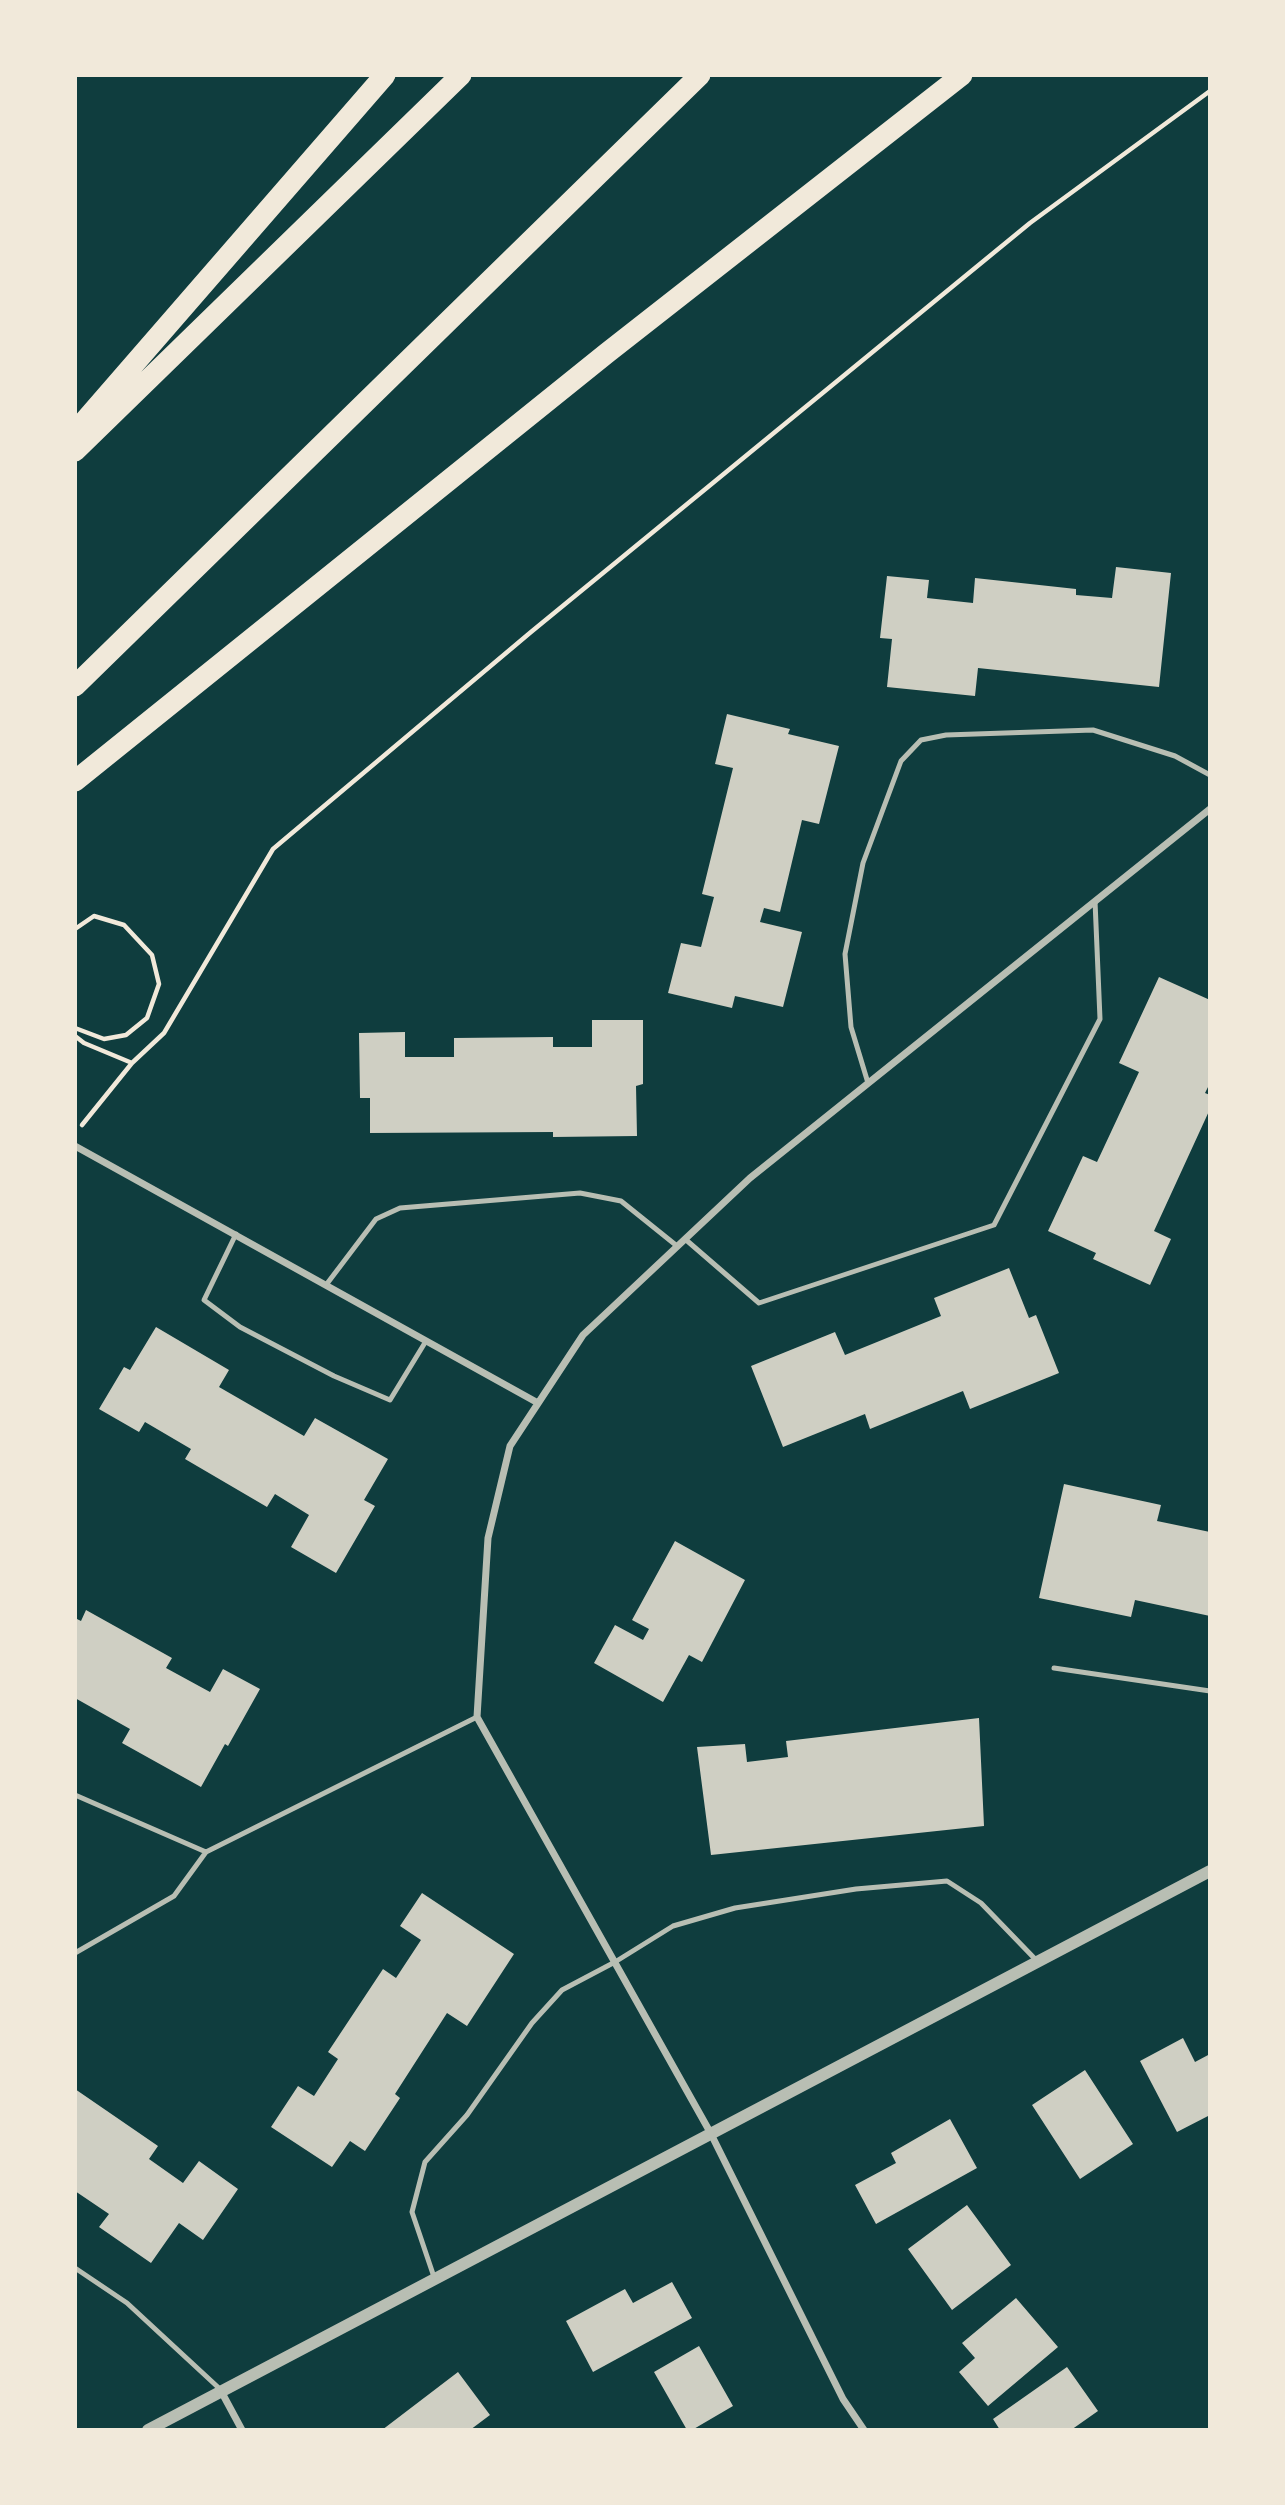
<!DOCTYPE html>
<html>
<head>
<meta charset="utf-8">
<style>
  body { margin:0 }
  #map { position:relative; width:1285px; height:2505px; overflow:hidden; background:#0f3d3e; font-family:"Space Grotesk",sans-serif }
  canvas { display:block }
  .frame { position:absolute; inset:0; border:77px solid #f1e9da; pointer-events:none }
</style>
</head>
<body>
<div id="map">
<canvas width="1285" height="2505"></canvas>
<div class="frame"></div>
</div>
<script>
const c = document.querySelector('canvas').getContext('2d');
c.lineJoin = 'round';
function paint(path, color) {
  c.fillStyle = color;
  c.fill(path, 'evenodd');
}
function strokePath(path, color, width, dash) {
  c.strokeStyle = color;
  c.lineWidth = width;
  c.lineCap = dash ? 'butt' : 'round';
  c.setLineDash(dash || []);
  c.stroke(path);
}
const building = new Path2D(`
  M1116,567l55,6 -12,114 -181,-19 -3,28 -88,-9 5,-48 -12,-1 7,-62 42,4 -2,18 46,5 2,-25 101,11v6l36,3z
  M727,714l63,15 -2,5 51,12 -20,78 -17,-4 -22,92 -16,-4 -4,14 42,10 -19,75 -48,-11 -3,12 -64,-15 13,-50 20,4 13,-50 -12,-3 31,-126 -18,-4z
  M1159,977l51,23v83l-5,10 5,2v14l-56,122 17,8 -21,46 -57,-26 3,-6 -48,-22 35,-75 14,6 42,-90 -20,-9z
  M592,1020h51v64l-7,2 1,50 -84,1v-5l-183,1v-35h-10l-1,-65 46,-1v25h49v-19l99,-1v10h39z
  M1009,1268l20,50 7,-3 23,58 -89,36 -7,-18 -93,38 -5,-15 -82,33 -32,-81 84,-34 10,23 96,-39 -7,-18z
  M156,1327l73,43 -10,17 85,49 11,-18 73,41 -24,41 11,6 -39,67 -45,-26 18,-32 -34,-21 -8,13 -82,-48 6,-10 -46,-27 -6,10 -40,-23 25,-42 6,3z
  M1064,1484l97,21 -4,16 53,11v84l-75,-16 -4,17 -92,-19z
  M675,1541l70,39 -43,82 -13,-7 -26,47 -69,-39 21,-38 28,15 6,-11 -17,-9z
  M86,1610l86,48 -6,10 44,24 13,-23 37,20 -32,57 -3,-2 -24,43 -79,-44 8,-14 -55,-31v-80l6,3z
  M979,1718l5,108 -273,29 -14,-108 48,-3 2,18 41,-5 -2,-16z
  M422,1893l92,61 -47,72 -20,-13 -52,81 5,4 -35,53 -15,-10 -18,26 -61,-40 27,-41 16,10 24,-37 -10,-7 55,-83 13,9 25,-38 -21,-14z
  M1183,2038l12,24 15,-8v61l-33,17 -37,-71z
  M1085,2070l48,74 -53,35 -48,-74z
  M75,2089l83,57 -9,13 34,24 16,-22 39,28 -35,51 -24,-17 -28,40 -52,-36 10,-13 -34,-23z
  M950,2119l27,49 -101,56 -21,-39 41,-22 -5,-10z
  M967,2205l44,60 -59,45 -44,-61z
  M672,2282l20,36 -99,54 -27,-51 59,-32 8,14z
  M1016,2298l42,49 -70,59 -29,-34 16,-14 -13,-15z
  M699,2346l34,60 -41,24h-5l-33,-58z
  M1067,2367l31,44 -27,19h-71l-7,-11z
  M458,2372l32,43 -20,15h-88z`);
const path = new Path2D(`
  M75,929l19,-13 30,9 28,30 7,29 -12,34 -21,17 -22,4 -29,-11
  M75,1036l9,7 48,20 -50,62
  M132,1063l32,-30 109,-184 258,-217 499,-409 180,-132`);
const service = new Path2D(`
  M868,1083l-17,-56 -6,-73 18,-91 38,-102 20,-21 25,-5 147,-5 82,26 35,19
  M236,1234l-32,66 36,27 94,49 56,24 36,-59
  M685,1239l74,64 235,-78 106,-206 -5,-118
  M326,1285l50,-66 24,-11 180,-15 41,8 56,45
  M1054,1668l156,23
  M75,1795l131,57 271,-135
  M75,1953l99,-57 32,-44
  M75,2268l52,35 94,87
  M434,2277l-22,-65 13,-50 42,-47 65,-92 30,-33 53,-28 58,-36 62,-18 121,-19 91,-8 34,22 56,58`);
const minor = new Path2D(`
  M75,1146l463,257
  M221,2391l21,39
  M864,2430l-21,-31 -133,-267 -233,-415 11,-179 22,-92 73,-111 167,-157 460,-369`);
const tertiary = new Path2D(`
  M148,2430l1062,-559`);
const motorway = new Path2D(`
  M75,432l310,-357
  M75,451l386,-376
  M75,686l625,-611
  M75,781l532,-428 355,-278`);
paint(building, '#cfcfc3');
strokePath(path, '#f1e9da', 4.5);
strokePath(service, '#b8beb3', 5);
strokePath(minor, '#b8beb3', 7);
strokePath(tertiary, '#b8beb3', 12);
strokePath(motorway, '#f1e9da', 21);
</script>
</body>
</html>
